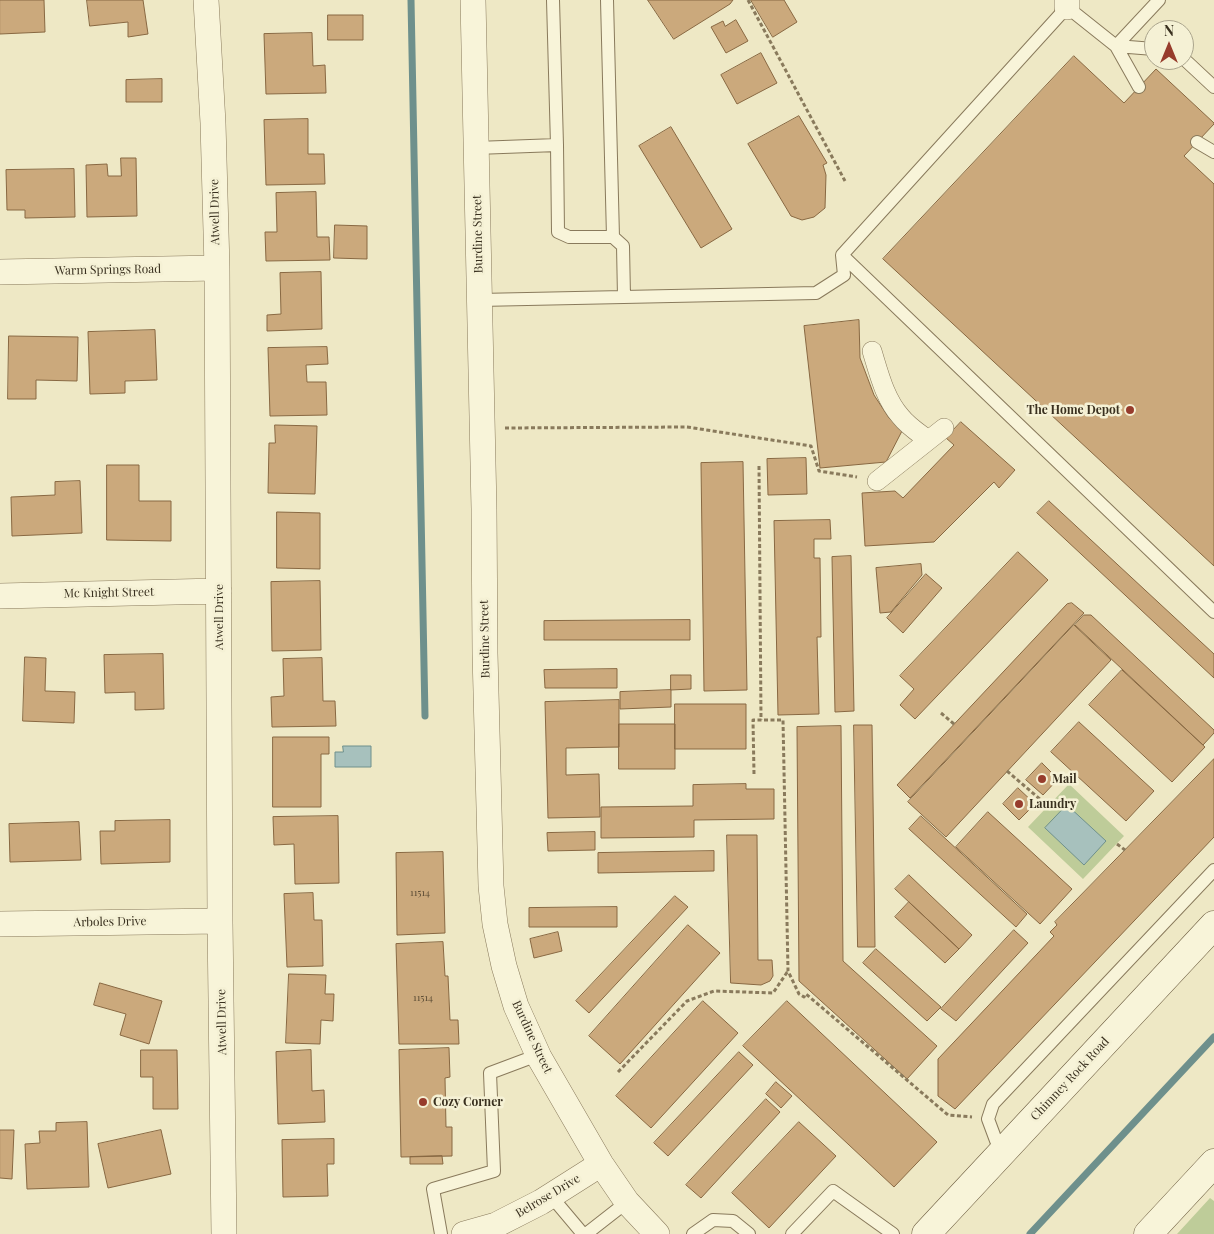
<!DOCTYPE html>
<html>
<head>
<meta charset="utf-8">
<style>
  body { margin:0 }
  #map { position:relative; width:1214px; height:1234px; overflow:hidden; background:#eee8c5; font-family:"Playfair Display",serif }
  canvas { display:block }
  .north { position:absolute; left:1144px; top:20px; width:50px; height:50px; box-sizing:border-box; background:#f5f1d5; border:1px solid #aaa48c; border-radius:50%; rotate:0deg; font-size:14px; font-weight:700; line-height:20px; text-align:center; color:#39301f }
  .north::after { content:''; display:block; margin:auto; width:18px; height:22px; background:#973c2c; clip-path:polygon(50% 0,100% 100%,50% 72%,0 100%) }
</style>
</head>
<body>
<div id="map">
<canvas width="1214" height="1234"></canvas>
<div class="north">N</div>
</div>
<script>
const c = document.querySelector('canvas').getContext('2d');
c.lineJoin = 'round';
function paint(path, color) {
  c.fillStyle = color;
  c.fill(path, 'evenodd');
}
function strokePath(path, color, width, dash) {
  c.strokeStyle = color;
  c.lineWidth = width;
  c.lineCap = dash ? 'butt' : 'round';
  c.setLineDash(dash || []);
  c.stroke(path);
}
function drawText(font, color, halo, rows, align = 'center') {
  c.font = font + ' "Playfair Display",serif';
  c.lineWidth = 5;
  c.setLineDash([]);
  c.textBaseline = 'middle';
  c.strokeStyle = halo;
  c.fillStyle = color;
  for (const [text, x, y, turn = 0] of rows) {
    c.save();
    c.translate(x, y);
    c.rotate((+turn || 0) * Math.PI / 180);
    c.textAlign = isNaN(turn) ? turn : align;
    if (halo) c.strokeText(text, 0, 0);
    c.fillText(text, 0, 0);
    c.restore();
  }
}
const green = new Path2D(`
  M1069,784l55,52 -41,43 -55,-52z
  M1210,1198l4,3v33h-37z`);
const water = new Path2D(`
  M343,746h28v21h-36v-15h8z
  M1067,805l39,36 -22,24 -39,-37z`);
const stream = new Path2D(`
  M411,0l14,716
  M1030,1234l184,-197`);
const building = new Path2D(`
  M0,0h44l1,32 -45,2z
  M87,0h56l5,34 -20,3v-15l-38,4z
  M648,0h85l-3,4 -56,35z
  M751,0h33l13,22 -24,15z
  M328,15h35v25h-35z
  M736,20l12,21 -22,12 -15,-26 12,-6 2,5z
  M312,33l1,33 12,-1 1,28 -60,1 -2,-60z
  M761,53l16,30 -40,21 -16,-29z
  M1074,56l50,47 32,-34 58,54v1l-30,32 30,28v382l-331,-307z
  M162,79v23h-36v-22z
  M799,116l28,47 -4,2 3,10 -1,33 -11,9 -12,3 -11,-4 -43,-72z
  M308,119v35h16l1,30 -59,1 -2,-65z
  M671,127l61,102 -31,19 -62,-102z
  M121,158h15l1,58 -50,1 -1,-52 21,-1 1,12h13z
  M74,169l1,48 -50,1v-8h-18l-1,-40z
  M316,192l1,45h12l1,23 -64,1 -1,-29h12l-1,-39z
  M335,225l32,1v33l-33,-1z
  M321,272l1,57 -55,2v-16l14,-1 -1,-41z
  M859,320l1,38 14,37 15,23 13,13 -16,31 -66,6 -16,-142z
  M155,330l2,50 -32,1v12l-35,1 -2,-62z
  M9,336l69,1 -1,44 -41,-1v19h-28z
  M327,347l1,17 -22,1 1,17h19l1,33 -57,1 -2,-68z
  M961,422l54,48 -16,18 -5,-6 -60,60 -69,4 -3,-53 33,-2 8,7 51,-53 -8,-7z
  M275,425l42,1 -2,68 -47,-1 1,-50h6z
  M806,458l1,36 -39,1 -1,-36z
  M743,462l4,228 -43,1 -3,-228z
  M107,465h32v36h32v40l-64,-1z
  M80,481l2,52 -70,3 -1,-39 44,-2v-13z
  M1049,501l165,153v24l-177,-165z
  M277,512l43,1v56l-43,-1z
  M830,520l1,19h-17v19h6l1,79h-4l2,77 -41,1 -4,-194z
  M1018,552l30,28 -133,139 -15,-14 14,-16 -14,-13z
  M851,556l3,155 -19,1 -3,-155z
  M921,564l1,11 -31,37 -11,1 -4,-45z
  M926,574l16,14 -39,45 -16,-15z
  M320,581l1,69 -49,1 -1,-69z
  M1072,603l12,10 -174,185 -13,-13 170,-181z
  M1084,615h7l123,115v3l-11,12 -128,-120z
  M690,620v20h-146v-19z
  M1074,625l37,35 -165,177 -38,-35z
  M163,654l1,55 -29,1v-18l-30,1 -1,-38z
  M25,657l21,1 -1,33 30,1 -1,31 -51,-2z
  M322,658l1,43h12l1,25 -64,1 -1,-30 13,-1 -1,-37z
  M617,669v19h-72l-1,-18z
  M1122,670l83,77 -33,35 -83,-77z
  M671,675h20v14l-20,1z
  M671,690v17l-51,2v-17z
  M619,700v47l-53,1v27l33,-1 1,43 -52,1 -3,-116z
  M675,704h71v45h-71z
  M1079,722l75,69 -28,30 -75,-69z
  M619,724h56v45h-56z
  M854,725h18l3,222h-17z
  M841,726l2,235 94,85 -30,33 -108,-98 -2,-254z
  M273,737h56v17h-8v53h-48z
  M1214,759v78l-259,272 -17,-13v-37l116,-123 -4,-4 7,-7 -2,-3z
  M1042,763l16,16 -15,16 -17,-15z
  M746,784v5h28v30l-80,1v17l-93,1v-31l92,-1v-21z
  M1018,788l17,16 -16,16 -16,-16z
  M988,812l84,77 -32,35 -84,-77z
  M338,816l1,67 -44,1 -1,-40 -20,1 -1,-28z
  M921,816l106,98 -11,13 -107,-98z
  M170,820v42l-69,2 -1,-33h15v-10z
  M79,822l2,38 -71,2 -1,-38z
  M595,832v18l-47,1 -1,-18z
  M727,835h30l1,125h14l1,16 -3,5 -9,4 -30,-2z
  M714,851v20l-116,2v-20z
  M443,852l2,81 -48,2 -1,-82z
  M909,875l63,60 -13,14 -64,-60z
  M313,893l1,27h8l1,46 -36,1 -3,-73z
  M675,896l13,11 -99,106 -13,-12z
  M909,902l50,47 -14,14 -50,-46z
  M617,907v20h-88v-19z
  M688,925l32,28 -100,111 -31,-28z
  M1014,930l14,13 -72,78 -15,-12z
  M558,932l4,19 -28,7 -4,-19z
  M443,942l2,34h3l2,44h8l1,24h-60l-3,-100z
  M876,949l65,58 -14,14 -64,-58z
  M289,974l37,1 -1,19h9l-1,27 -12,-1 -1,24 -34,-1z
  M100,983l62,18 -13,43 -29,-9 6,-21 -32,-9z
  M703,1001l35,32 -87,95 -35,-32z
  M787,1001l150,141 -43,45 -151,-141z
  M449,1048l1,29 -5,1 1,49h6v29l-51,1 -2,-107z
  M141,1050h36l1,59h-25v-32h-12z
  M311,1050l1,41 12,-1 1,32 -47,2 -2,-72z
  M739,1052l14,13 -85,91 -14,-13z
  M776,1082l16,14 -11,12 -15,-14z
  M766,1099l14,13 -79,86 -15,-13z
  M87,1122l2,65 -62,2 -2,-45 15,-1 -1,-12h17v-8z
  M799,1122l37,34 -67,72 -37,-35z
  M0,1130h14l-2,49 -12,-1z
  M161,1130l10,44 -63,14 -10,-44z
  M334,1139v25h-7l1,32 -45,1 -1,-57z
  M442,1156l1,8h-33v-7z`);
const path = new Path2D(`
  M748,0l97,181
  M505,428l182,-1 124,19 8,25 38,6
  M759,466l2,254
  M941,713l13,11
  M1007,771l41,35
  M754,774l-1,-54h30l5,251 11,23 5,3 2,-3 142,121 24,2
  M1117,844l8,6
  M618,1072l69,-71 27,-10 59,2 15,-22`);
const service = new Path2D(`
  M607,0l6,237
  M1116,46l43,-46
  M1116,46l38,3
  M1184,59l30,28
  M1197,142l17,10
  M557,145l1,87 11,5h44l10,9 1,51
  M476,148l81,-3 -4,-145
  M842,255l372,357
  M479,300l337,-7 28,-18 -2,-20 225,-248 49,39 23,41
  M1001,1154l-13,-35 5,-15 221,-234
  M551,1196l32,38
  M441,1234l-8,-45 61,-18 -4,-98 48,-18
  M586,1234l41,-32
  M693,1234l20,-14 20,1 16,13
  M792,1234l41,-43 60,43`);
const pedestrian = new Path2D(`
  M872,351c7,23 13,48 29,66 7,9 18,16 27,23
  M877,481l67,-53`);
const minor = new Path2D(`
  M206,0l7,123 4,145 3,653 4,313
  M473,0l11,509 1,144 6,233 4,38 9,42 12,40 23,51 62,107 26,38 30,32
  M1067,0v7
  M0,272l217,-4
  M0,596l219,-5
  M0,924l220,-3
  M464,1234l32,-9 45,-23 60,-38`);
const secondary = new Path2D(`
  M926,1234l288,-309
  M1148,1234l66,-71`);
const markers = [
  [1130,410,5,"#973c2c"],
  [1042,779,5,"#973c2c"],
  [1019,804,5,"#973c2c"],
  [423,1102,5,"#973c2c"]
];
const numberNames = [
  ["11514",420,893],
  ["11514",423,998]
];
const streetNames = [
  ["Atwell Drive",215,212,-91],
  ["Burdine Street",478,234,-91],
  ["Warm Springs Road",108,270,-1],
  ["Mc Knight Street",109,593,-1],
  ["Atwell Drive",219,617,-90],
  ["Burdine Street",485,639,-91],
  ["Arboles Drive",110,922,-1],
  ["Atwell Drive",222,1022,-91],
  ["Burdine Street",532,1037,65],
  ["Chimney Rock Road",1070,1079,-47],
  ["Belrose Drive",548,1196,-31]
];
const poiNames = [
  ["The Home Depot",1120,410,"right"],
  ["Mail",1052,779],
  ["Laundry",1029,804],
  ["Cozy Corner",433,1102]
];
paint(green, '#becc99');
paint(water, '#a7c1bd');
strokePath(water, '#6e908c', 1);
strokePath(stream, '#6e908c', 7);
paint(building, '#cba97c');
strokePath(building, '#886842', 1);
strokePath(service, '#897a5c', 14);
strokePath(pedestrian, '#897a5c', 20);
strokePath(minor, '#897a5c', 26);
strokePath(secondary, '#6b5b3f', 29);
strokePath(path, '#897a5c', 3, [4, 2.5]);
strokePath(service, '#f8f4d9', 12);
strokePath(pedestrian, '#f8f4d9', 19);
strokePath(minor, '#f8f4d9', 25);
strokePath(secondary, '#f8f4d9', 28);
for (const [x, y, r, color] of markers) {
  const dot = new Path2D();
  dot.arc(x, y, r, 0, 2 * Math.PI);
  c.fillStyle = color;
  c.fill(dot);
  strokePath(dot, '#f5f1d5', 2);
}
drawText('10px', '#5e4e36', null, numberNames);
drawText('12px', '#39301f', '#f5f1d5', streetNames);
drawText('bold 12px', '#39301f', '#f5f1d5', poiNames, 'left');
</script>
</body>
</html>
